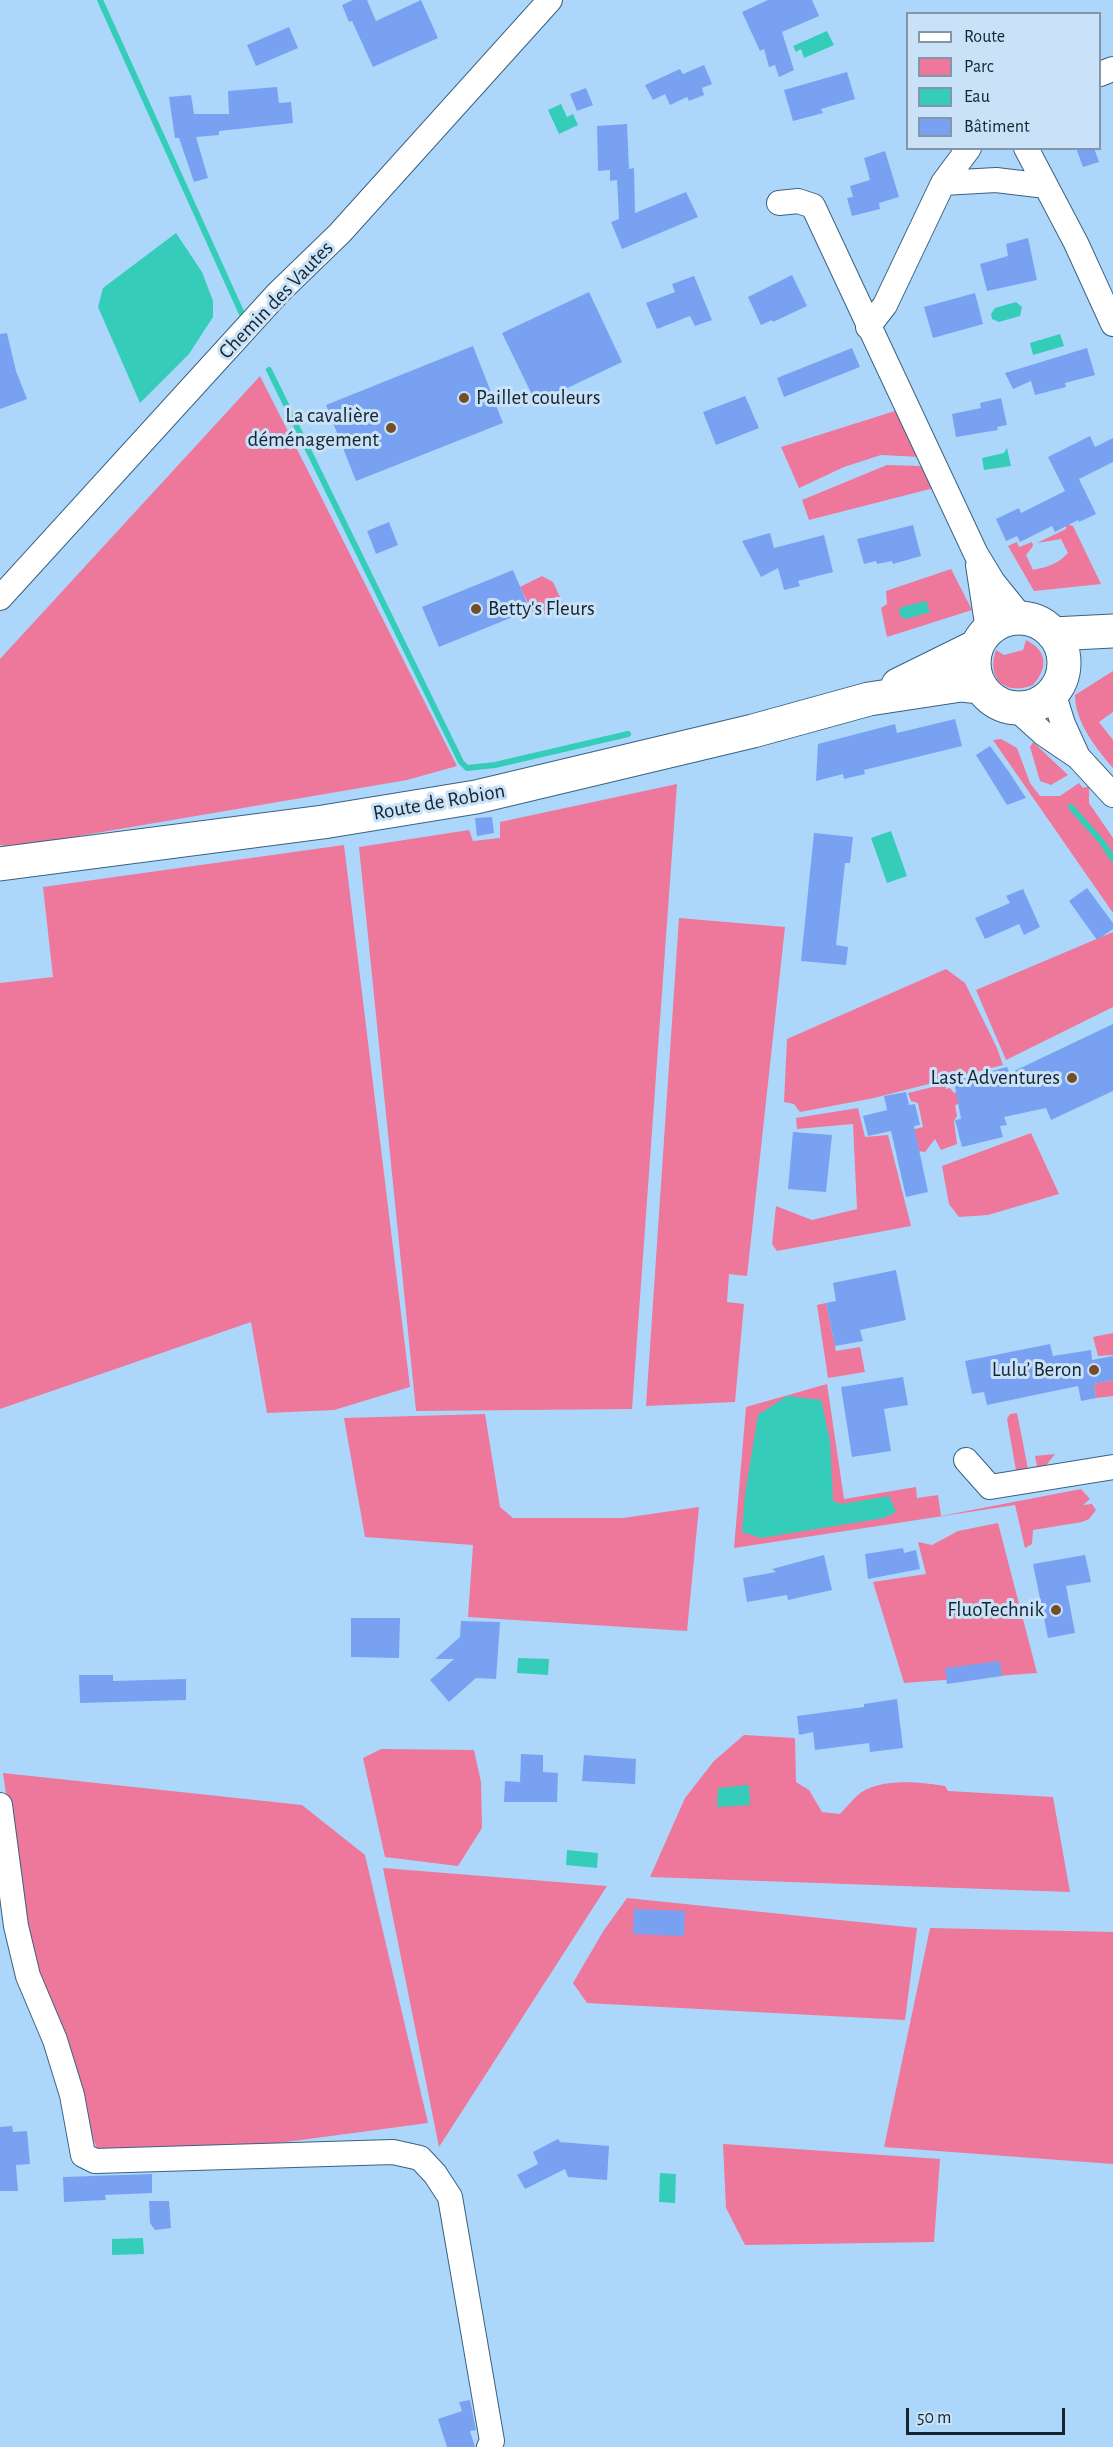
<!DOCTYPE html>
<html>
<head>
<meta charset="utf-8">
<style>
  body { margin:0 }
  #map { position:relative; width:1113px; height:2447px; overflow:hidden; background:#add7fa; font-family:"Alegreya Sans",sans-serif }
  canvas { display:block }
  .legend { position:absolute; left:906px; top:12px; width:195px; height:138px; box-sizing:border-box; background:#c9e2f7; border:2px solid #8196a8; margin:0; padding:8px 10px; list-style:none; font-size:18px; color:#142431 }
  .legend li { display:flex; align-items:center; gap:12px; height:30px }
  .legend b { width:30px; border:2px solid #8196a8 }
  .scale { position:absolute; left:906px; top:2408px; width:159px; height:27px; box-sizing:border-box; border:3px solid #142431; border-top:0; padding-left:8px; font-size:18px; line-height:21px; white-space:nowrap; color:#142431; -webkit-text-stroke:4px #c9e2f7; paint-order:stroke }
</style>
</head>
<body>
<div id="map">
<canvas width="1113" height="2447"></canvas>
<ul class="legend">
<li><b style="height:8px;background:#fff"></b>Route</li>
<li><b style="height:16px;background:#ed789b"></b>Parc</li>
<li><b style="height:16px;background:#35cdba"></b>Eau</li>
<li><b style="height:16px;background:#79a1f1"></b>Bâtiment</li>
</ul>
<div class="scale">50 m</div>
</div>
<script>
const c = document.querySelector('canvas').getContext('2d');
c.lineJoin = 'round';
function paint(path, color) {
  c.fillStyle = color;
  c.fill(path, 'evenodd');
}
function strokePath(path, color, width, dash) {
  c.strokeStyle = color;
  c.lineWidth = width;
  c.lineCap = dash ? 'butt' : 'round';
  c.setLineDash(dash || []);
  c.stroke(path);
}
function drawText(font, color, halo, rows, align = 'center') {
  c.font = font + ' "Alegreya Sans",sans-serif';
  c.lineWidth = 6;
  c.setLineDash([]);
  c.textBaseline = 'middle';
  c.strokeStyle = halo;
  c.fillStyle = color;
  for (const [text, x, y, turn = 0] of rows) {
    c.save();
    c.translate(x, y);
    c.rotate((+turn || 0) * Math.PI / 180);
    c.textAlign = isNaN(turn) ? turn : align;
    if (halo) c.strokeText(text, 0, 0);
    c.fillText(text, 0, 0);
    c.restore();
  }
}
const green = new Path2D(`
  M260,376l197,390 -50,14 -393,67 -14,-2v-186z
  M898,410l23,47 -40,-2 -37,12 -45,21 -18,-41z
  M887,465l34,1 6,4 7,18 -125,32 -7,-20z
  M1066,524l7,2 28,58 -67,7 -26,-45 9,-4 2,5 13,-5 1,4 -7,9 7,15c14,-3 25,-6 35,-17l-7,-14 -24,4 29,-14z
  M951,569l21,41 -85,27 -6,-29 6,-4 -1,-13z
  M542,576l11,6 12,26 -30,9 -15,-30z
  M1026,640c22,11 22,28 7,45 -28,11 -47,-6 -37,-35l8,5 19,-5z
  M1113,671v41l-14,10 14,18v28c-17,-20 -38,-46 -38,-73z
  M1001,739l16,9 13,35 10,13h20l19,-13 4,5 6,-2v17l24,35v75l-120,-173z
  M1033,742l35,33 -17,10 -11,-4 -10,-34z
  M677,784l-45,625 -216,2 -57,-564 110,-17 4,11 27,-3v-16z
  M344,845l66,542 -76,23 -67,3 -16,-91 -251,87v-426l53,-6 -10,-90z
  M679,918l106,9 -38,349 -18,-2 -2,28 17,2 -9,98 -89,4z
  M1113,932v75l-107,53 -30,-70z
  M946,969l19,14 32,65 6,17 -129,33 -74,14 -6,-8 -10,-2 3,-63z
  M945,1084l1,5 4,-1 4,5 25,-8 2,13 -26,7 2,11 -3,5 3,23 -16,6 -6,-11 -10,13 -15,-2 -3,-19 16,-4 -5,-24 -7,-2 -3,-8z
  M858,1108l7,29 23,-2 23,91 -134,25 -5,-7 4,-38 36,14 45,-11 -4,-85 -56,5 -1,-11z
  M1031,1133l28,61 -71,21 -29,2 -10,-13 -7,-38z
  M826,1303l10,48 24,-4 5,25 -37,6 -11,-73z
  M1113,1333v22l-15,1 -5,-19z
  M1113,1380v16l-17,2 -2,-14z
  M827,1384l17,115 72,-12 1,11 21,-3 3,21 140,-27 9,10 -7,6 9,-1 4,6 -7,9 -7,3 -49,8 -1,14 -7,4 -10,-43 -281,43 12,-141z
  M1017,1413l11,56 9,-3 -2,-10 20,-2 -11,14 -27,8 -10,-57 3,-5z
  M485,1414l15,93 13,11h110l76,-11 -12,124 -219,-14 5,-72 -108,-8 -21,-119z
  M998,1523l39,150 -133,10 -31,-101 53,-8 -8,-32 14,3 26,-14z
  M744,1735l51,3 1,44 13,8 13,22 18,2c6,-6 11,-13 17,-18 20,-19 63,-14 88,-10l3,5 105,6 17,95 -420,-15 35,-79 29,-37z
  M381,1749l93,1 7,32 1,46 -24,38 -73,-9 -22,-99z
  M3,1773l299,32 63,50 63,268 -157,21 -173,6 -8,-17 -48,-144 -16,-59z
  M383,1868l224,18 -168,261z
  M627,1898l290,30 -12,92 -318,-17 -14,-20 31,-53z
  M930,1928l183,4v232l-229,-17z
  M723,2144l217,15 -6,83 -189,3 -19,-37z`);
const water = new Path2D(`
  M827,31l7,14 -30,13 -3,-9 -5,3 -3,-6z
  M561,104l6,13 6,-3 5,11 -19,9 -11,-24z
  M176,233l26,39 11,29v16l-24,37 -49,49 -42,-96 5,-19z
  M1016,302l6,5 -2,9 -21,6 -7,-3 -1,-5 4,-6z
  M1060,334l4,12 -31,9 -3,-12z
  M1007,448l4,18 -27,4 -2,-12 22,-5z
  M926,601l4,11 -24,7 -6,-3 -1,-8z
  M891,831l16,45 -20,7 -16,-45z
  M787,1396l34,4 9,41 3,60 9,3 47,-8 7,16 -12,6 -123,20 -19,-6 3,-38 13,-79z
  M518,1658l31,1 -1,16 -31,-2z
  M749,1785l1,20 -33,2 1,-19z
  M567,1850l31,3 -1,15 -31,-3z
  M660,2173l16,1 -1,29 -16,-1z
  M143,2238l1,16 -32,1v-16z`);
const stream = new Path2D(`
  M100,0l142,314
  M269,370l192,392 6,6 28,-3 133,-31
  M1071,807l31,35 11,17`);
const building = new Path2D(`
  M353,0h14l9,21 45,-21 17,38 -65,29 -21,-46 -3,1 -7,-17z
  M768,0h44l7,16 -37,16 12,38 -15,7 -4,-12 -6,2 -5,-18 -4,2 -18,-39z
  M289,27l9,21 -42,18 -9,-21z
  M704,65l8,19 -10,4 2,7 -15,6 -2,-4 -17,8 -5,-11 -12,6 -8,-15 35,-16 3,5z
  M847,72l8,27 -34,10 2,4 -30,8 -9,-31z
  M277,87l2,16 12,-1 2,21 -74,8v4l-23,2 12,41 -14,4 -15,-44h-4l-6,-41 22,-2 3,19h35l-1,-23z
  M586,88l7,17 -16,6 -7,-17z
  M627,124l2,45 5,-1 1,45 51,-21 12,25 -76,32 -11,-27 8,-3 -2,-39 -7,1v-11l-12,1 -1,-45z
  M1076,148h18l5,14 -16,5z
  M885,151l14,46 -20,6 1,6 -28,7 -5,-18 6,-1 -3,-11 20,-6 -6,-22z
  M1028,238l9,42 -50,11 -7,-27 28,-8 -2,-12z
  M792,275l15,31 -34,16 -1,-2 -11,5 -13,-28z
  M694,276l18,44 -17,6 -5,-10 -33,13 -11,-26 29,-11 -3,-8z
  M589,292l33,70 -86,41 -34,-70z
  M975,293l8,31 -50,14 -9,-31z
  M7,333l9,38 11,28 -27,10v-75z
  M473,346l30,77 -147,58 -30,-76z
  M852,348l8,19 -76,30 -7,-19z
  M1087,348l8,27 -30,8 1,4 -31,8 -4,-14 -18,8 -8,-16z
  M745,396l14,32 -43,17 -13,-33z
  M1001,398l6,27 -10,2 1,3 -42,7 -4,-23 29,-6 -1,-5z
  M1090,436l5,11 18,-9v24l-34,17 17,35 -17,8 -1,-2 -23,12 -3,-6 -32,16 -3,-6 -11,5 -10,-22 23,-11 2,5 44,-22 -17,-34z
  M389,522l9,23 -22,9 -9,-23z
  M913,525l8,31 -28,8 -1,-3 -15,3 -1,-3 -12,3 -7,-25z
  M770,533l4,15 50,-13 9,37 -35,9 2,5 -16,4 -6,-22 -17,9 -19,-36z
  M513,570l17,40 -91,37 -17,-40z
  M955,719l7,27 -98,24 1,4 -21,5 -1,-5 -27,7 2,-37 77,-20 2,9z
  M990,746l19,26 17,26 -19,7 -31,-50z
  M492,817l2,16 -17,3 -2,-18z
  M814,833l39,4 -3,26h-5l-9,82 12,2 -2,18 -45,-4z
  M1087,888l26,35v6l-16,11 -28,-39z
  M1023,889l17,38 -16,8 -5,-11 -34,15 -10,-21 35,-15 -4,-7z
  M1113,1024v67l-62,29 -5,-12 -42,9 3,8 -7,1 3,11 -41,10 -7,-27 6,-1 -7,-38 53,-14 3,6z
  M906,1092l3,13 6,-1 5,21 -6,1 14,66 -22,5 -15,-66 -23,5 -5,-20 24,-6 -3,-14z
  M793,1132l39,3 -6,57 -38,-3z
  M896,1270l10,50 -46,10 3,11 -28,5 -9,-43 10,-2 -3,-18z
  M1050,1344l3,12 38,-6 1,10 21,-4v24l-19,4 2,14 -15,3 -3,-15 -91,19 -3,-13 -12,2 -7,-33z
  M903,1377l5,28 -24,4 7,42 -39,6 -11,-70z
  M903,1548l1,5 12,-3 4,19 -52,10 -3,-25z
  M824,1555l8,35 -44,10 -1,-5 -40,7 -4,-24 33,-6 -4,-3z
  M1085,1555l6,27 -25,4 9,47 -27,5 -15,-74z
  M351,1618h49l-1,40 -48,-1z
  M461,1621l39,1 -4,57 -20,-1 -27,24 -19,-22 24,-21h-19l25,-22z
  M1000,1661l2,15 -55,8 -2,-16z
  M79,1675h34v6l73,-2v21l-106,3z
  M897,1699l6,49 -33,4 -1,-9 -54,7 -2,-18 -14,3 -2,-19 67,-9v-3z
  M521,1754l22,1v17l15,1 -1,29h-53l1,-21 15,1z
  M584,1755l52,4 -1,25 -53,-3z
  M634,1909l51,2 -1,25 -51,-2z
  M12,2126l1,6 14,-1 3,33 -14,1 2,26h-18v-64z
  M558,2139l2,3 49,4 -2,34 -39,-3 -3,-8 -40,20 -8,-14 21,-11 -5,-12z
  M152,2174v19l-47,2 1,5 -42,2 -1,-25z
  M149,2201h20l2,27 -16,2 -5,-7z
  M470,2400l6,30 -6,1 5,16h-28l-9,-28 24,-8 -3,-9z`);
const street = new Path2D(`
  M1100,74l13,-5
  M1026,148l50,95 37,81
  M943,183l53,-3 50,6
  M779,203l19,-2 15,5 163,348 17,28 29,36
  M868,327l17,-22 58,-122 26,-35
  M978,565l10,65
  M0,598l278,-305 62,-60 210,-233
  M1053,692l10,32 15,33
  M1014,707l30,27 34,23 35,38
  M966,1460l24,27 123,-20
  M0,1805l16,121 12,50 27,64 17,55 11,60 12,6 298,-9 27,6 15,16 15,23 42,244 -3,6`);
const secondary = new Path2D(`
  M974 663a45 45 0 1 1 90 0a45 45 0 1 1-90 0Z
  M1053,634l60,-3
  M898,685l79,-39
  M0,864l323,-42 153,-25 277,-66 116,-32 92,-14 20,2`);
const markers = [
  [464,398,6,"#744e2a"],
  [391,428,6,"#744e2a"],
  [476,609,6,"#744e2a"],
  [1072,1078,6,"#744e2a"],
  [1094,1370,6,"#744e2a"],
  [1056,1610,6,"#744e2a"]
];
const streetNames = [
  ["Chemin des Vautes",276,300,-46],
  ["Route de Robion",439,802,-10]
];
const poiNames = [
  ["Paillet couleurs",476,398,"left"],
  ["La cavalière",379,416],
  ["déménagement",379,440],
  ["Betty's Fleurs",488,609,"left"],
  ["Last Adventures",1060,1078],
  ["Lulu’ Beron",1082,1370],
  ["FluoTechnik",1044,1610]
];
paint(green, '#ed789b');
paint(water, '#35cdba');
strokePath(stream, '#35cdba', 6);
paint(building, '#79a1f1');
strokePath(street, '#3a6280', 26);
strokePath(secondary, '#3a6280', 35);
strokePath(street, '#fff', 24);
strokePath(secondary, '#fff', 33);
for (const [x, y, r, color] of markers) {
  const dot = new Path2D();
  dot.arc(x, y, r, 0, 2 * Math.PI);
  c.fillStyle = color;
  c.fill(dot);
  strokePath(dot, '#c9e2f7', 2);
}
drawText('21px', '#142431', '#c9e2f7', streetNames);
drawText('21px', '#142431', '#c9e2f7', poiNames, 'right');
</script>
</body>
</html>
